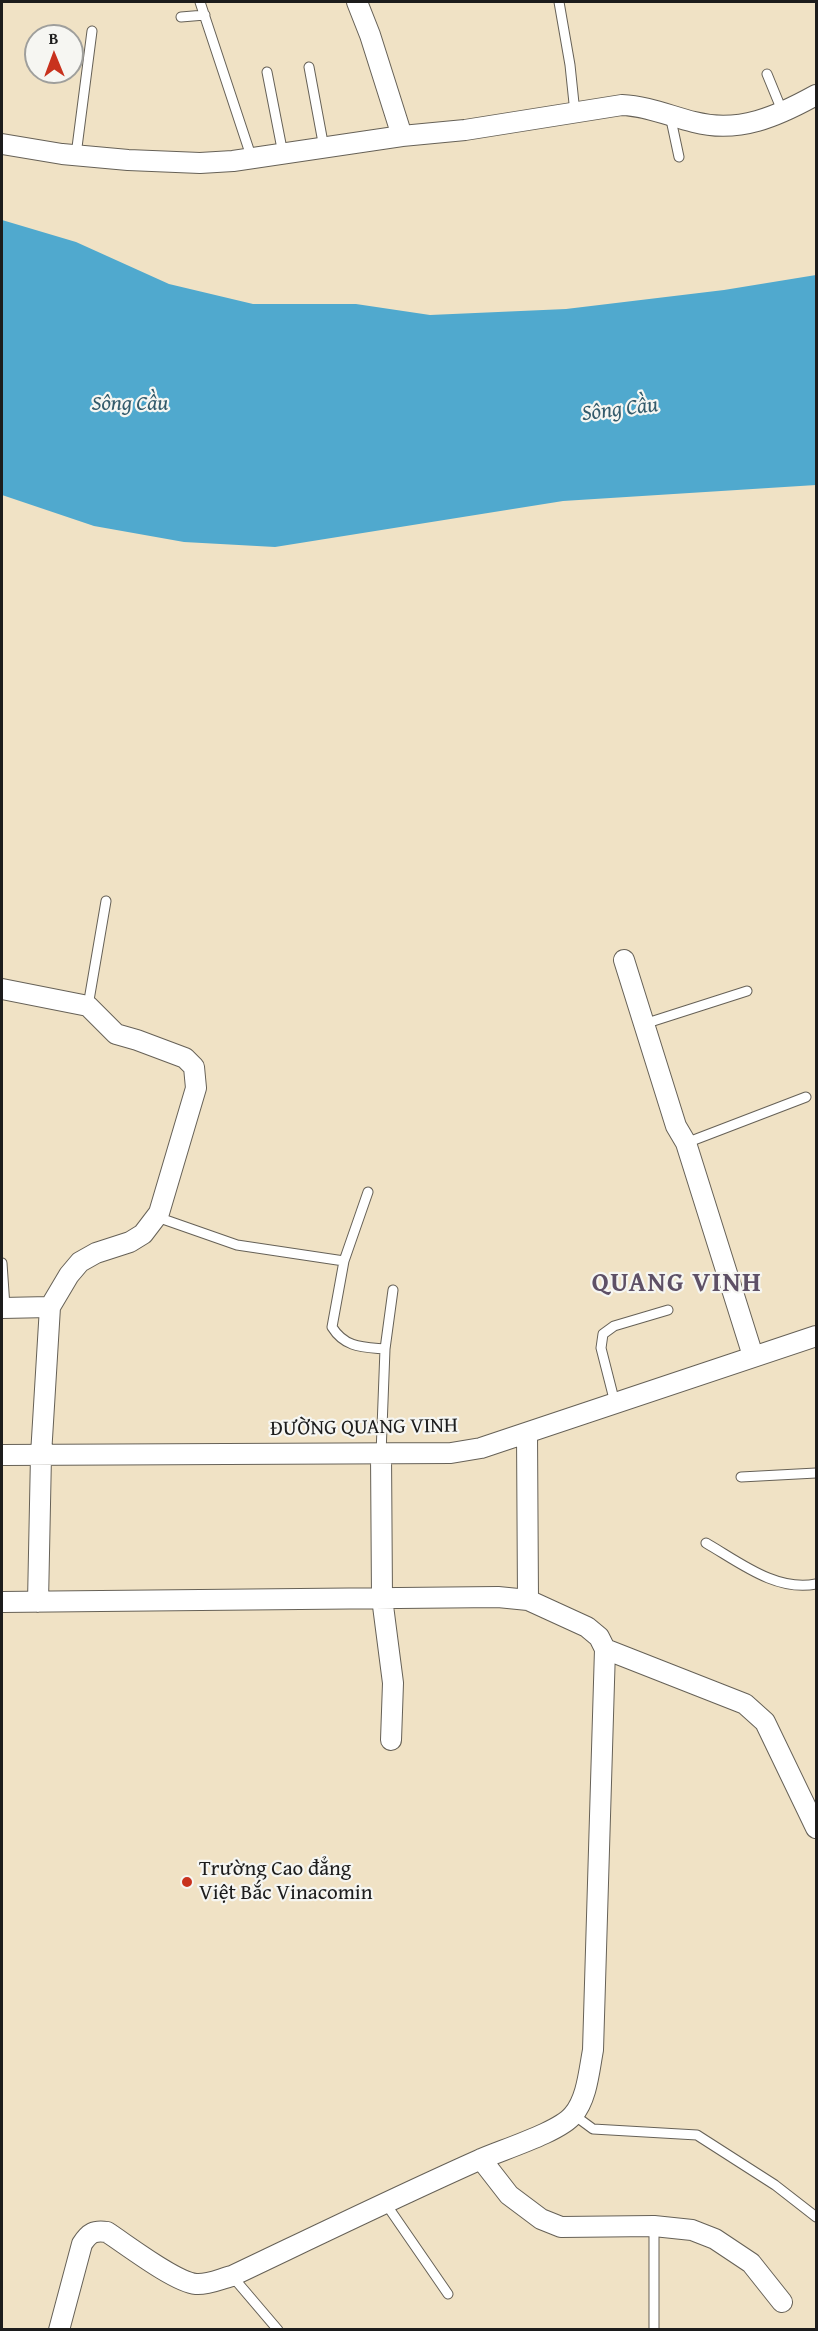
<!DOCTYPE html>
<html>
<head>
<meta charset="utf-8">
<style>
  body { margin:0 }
  #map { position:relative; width:818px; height:2331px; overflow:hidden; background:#f0e2c5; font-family:"Gentium Book Plus",serif }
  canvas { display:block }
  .frame { position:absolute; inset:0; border:3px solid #1c1c1c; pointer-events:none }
  .north { position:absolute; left:24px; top:24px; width:60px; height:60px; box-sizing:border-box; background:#f6f6f2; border:2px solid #9f9f9c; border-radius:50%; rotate:359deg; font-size:16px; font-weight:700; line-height:24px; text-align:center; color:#1c1c1c }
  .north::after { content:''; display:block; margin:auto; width:21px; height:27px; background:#c8321e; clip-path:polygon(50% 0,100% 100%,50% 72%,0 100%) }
</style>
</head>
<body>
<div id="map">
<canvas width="818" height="2331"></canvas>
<div class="frame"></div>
<div class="north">B</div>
</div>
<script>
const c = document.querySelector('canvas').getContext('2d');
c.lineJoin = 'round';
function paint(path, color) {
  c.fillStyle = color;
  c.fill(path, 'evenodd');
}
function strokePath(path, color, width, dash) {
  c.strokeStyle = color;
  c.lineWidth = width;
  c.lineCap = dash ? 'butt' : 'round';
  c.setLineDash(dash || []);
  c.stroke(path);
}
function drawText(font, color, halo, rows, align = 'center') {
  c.font = font + ' "Gentium Book Plus",serif';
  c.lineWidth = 4.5;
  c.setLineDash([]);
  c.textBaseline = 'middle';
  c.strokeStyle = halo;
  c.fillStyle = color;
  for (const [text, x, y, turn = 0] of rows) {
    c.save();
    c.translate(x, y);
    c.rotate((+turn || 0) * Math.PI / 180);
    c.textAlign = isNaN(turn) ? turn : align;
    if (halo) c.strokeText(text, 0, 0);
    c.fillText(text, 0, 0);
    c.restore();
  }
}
const water = new Path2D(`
  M2,220l74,22 93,42 84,20h103l74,11 136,-6 158,-19 92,-15v210l-253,16 -288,46 -91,-5 -90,-16 -92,-31z`);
const service = new Path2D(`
  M200,2l52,157
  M559,2l11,63 5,48
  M181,17l24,-2
  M309,67l15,81
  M267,72l16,82
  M767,74l16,39
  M670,115l9,42
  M76,155l16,-124
  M88,1006l18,-105
  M644,1024l103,-33
  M686,1143l120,-46
  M368,1192l-24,69 -12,66c13,21 31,20 53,22
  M157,1217l80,28 107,16
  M2,1263l3,44
  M615,1403l-14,-55 2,-14 11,-8 54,-16
  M381,1454l4,-105 8,-59
  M741,1477l75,-4
  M706,1543c33,19 70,49 110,41
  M574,2115l19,14 104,6 78,50 41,32
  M386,2204l62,90
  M232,2276l46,54
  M654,2330v-104`);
const minor = new Path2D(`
  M357,2l13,33 32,101
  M2,144l60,10 66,6 72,3 33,-2 169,-25 63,-6 157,-25c25,1 48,11 72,17 45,12 84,-6 122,-27
  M624,960l52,166 10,17 67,213
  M2,989l86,17 28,28 21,6 48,18 9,9 2,21 -37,125 -16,21 -13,8 -34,11 -16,9 -11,13 -19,32 -9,148 -3,147
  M2,1308l48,-1
  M527,1433l1,167
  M381,1454l1,144 11,85 -2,57
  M2,1455l449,-2 30,-5 335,-112
  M2,1602l496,-5 30,3 59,27 12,10 6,12 -12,401c-4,21 -6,49 -20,65 -13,17 -72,35 -94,45 -83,37 -165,77 -247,116 -12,3 -24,9 -36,8 -21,-2 -69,-39 -89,-52 -13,-2 -18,1 -25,12l-23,86
  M605,1649l140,55 20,18 51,106
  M481,2159l28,36 32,24 20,8 93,-1 38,4 23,9 36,24 31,39`);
const markers = [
  [187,1882,6,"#c8321e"]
];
const streetNames = [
  ["ĐƯỜNG QUANG VINH",364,1428,-1]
];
const poiNames = [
  ["Trường Cao đẳng",199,1870],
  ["Việt Bắc Vinacomin",199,1894]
];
const waterNames = [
  ["Sông Cầu",130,404],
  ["Sông Cầu",620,410,-7]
];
const districtNames = [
  ["QUANG VINH",677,1284]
];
paint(water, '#50a9ce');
strokePath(service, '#666157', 11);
strokePath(minor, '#666157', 22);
strokePath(service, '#fff', 9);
strokePath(minor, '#fff', 20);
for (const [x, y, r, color] of markers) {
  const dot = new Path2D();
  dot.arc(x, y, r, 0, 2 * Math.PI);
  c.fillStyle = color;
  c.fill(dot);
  strokePath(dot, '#f6f6f2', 2);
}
drawText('21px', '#1c1c1c', '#f6f6f2', streetNames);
drawText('21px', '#1c1c1c', '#f6f6f2', poiNames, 'left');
drawText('italic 22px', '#335b6c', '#f6f6f2', waterNames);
c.letterSpacing = '1.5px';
drawText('bold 27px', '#5e5066', '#f6f6f2', districtNames);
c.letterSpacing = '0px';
</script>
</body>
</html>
